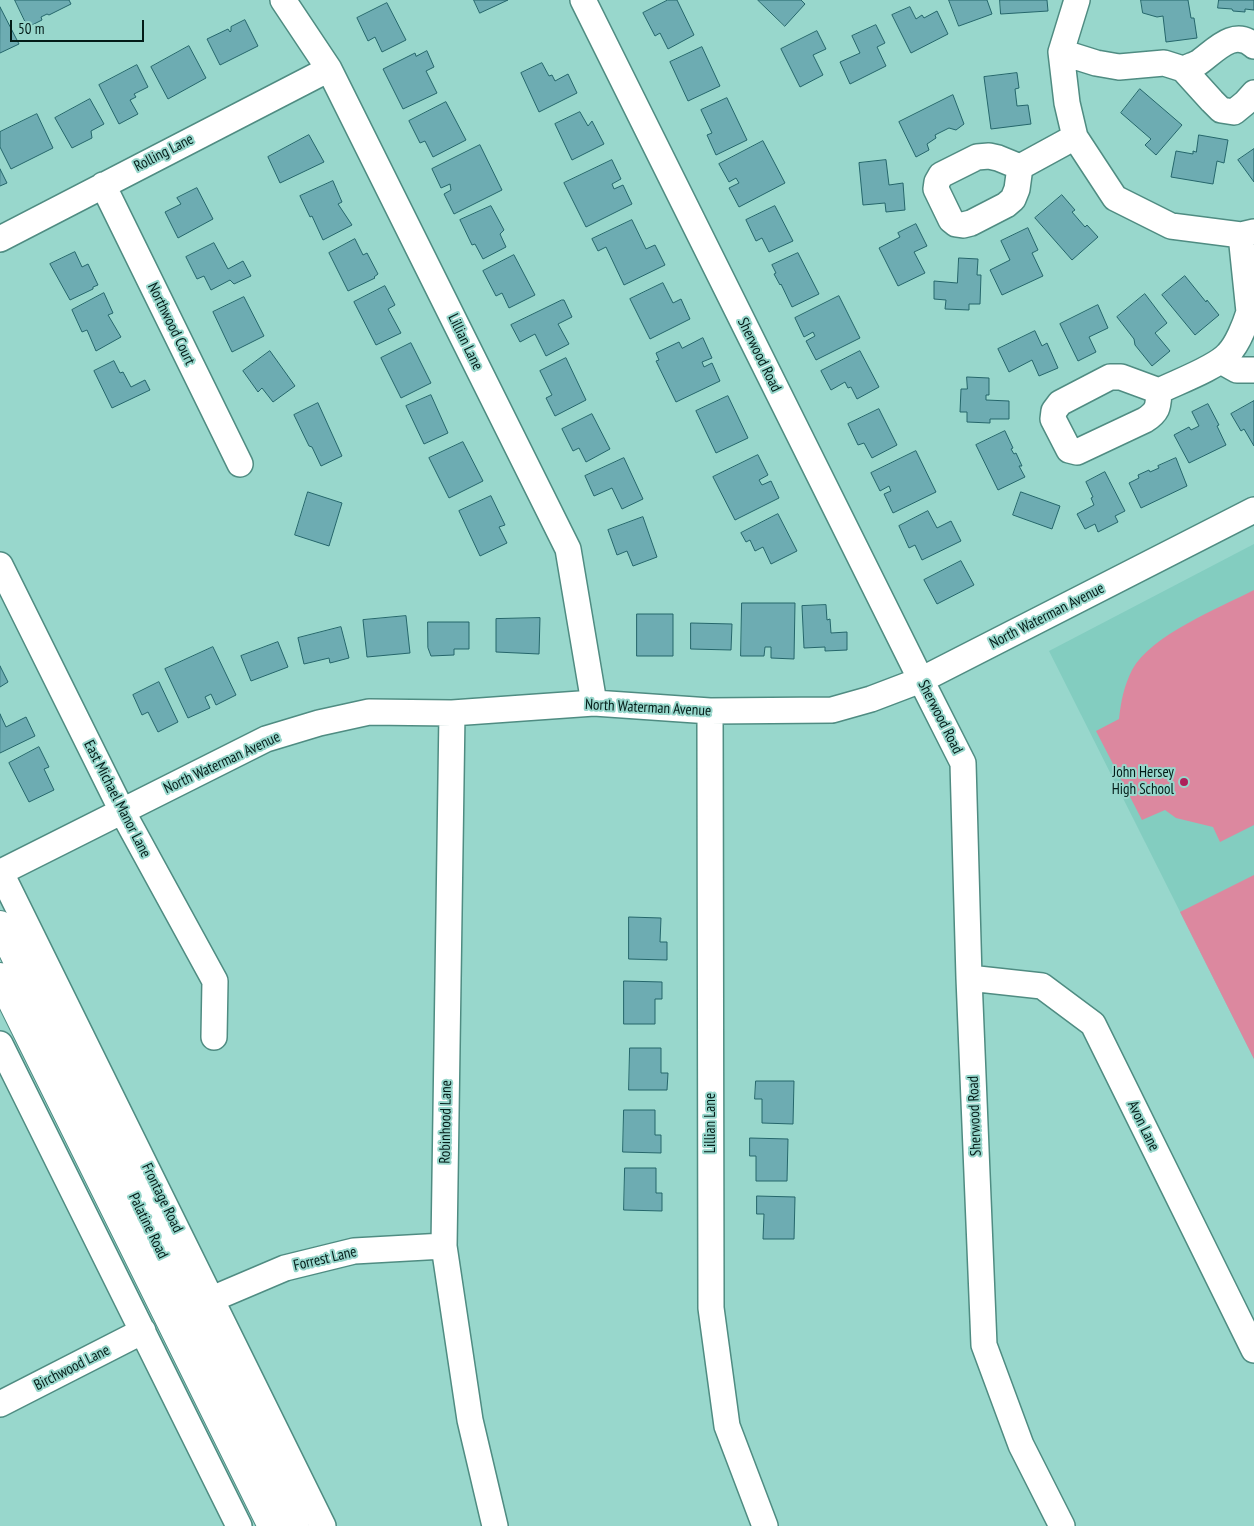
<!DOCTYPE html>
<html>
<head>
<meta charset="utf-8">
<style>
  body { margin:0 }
  #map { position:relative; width:1254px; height:1526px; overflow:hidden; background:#98d7cc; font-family:"PT Sans Narrow",sans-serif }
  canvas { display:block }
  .scale { position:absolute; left:10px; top:20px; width:134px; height:22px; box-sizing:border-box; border:2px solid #031c18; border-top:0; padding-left:6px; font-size:15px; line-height:18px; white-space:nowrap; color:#031c18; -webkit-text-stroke:4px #98d7cc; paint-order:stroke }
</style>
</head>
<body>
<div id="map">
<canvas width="1254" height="1526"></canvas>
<div class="scale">50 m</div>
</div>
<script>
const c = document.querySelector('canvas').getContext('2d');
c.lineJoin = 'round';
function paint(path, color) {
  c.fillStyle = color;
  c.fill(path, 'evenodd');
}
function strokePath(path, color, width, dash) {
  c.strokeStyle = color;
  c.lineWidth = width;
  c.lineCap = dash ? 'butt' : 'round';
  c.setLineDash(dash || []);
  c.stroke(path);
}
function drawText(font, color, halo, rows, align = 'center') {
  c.font = font + ' "PT Sans Narrow",sans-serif';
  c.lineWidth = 4;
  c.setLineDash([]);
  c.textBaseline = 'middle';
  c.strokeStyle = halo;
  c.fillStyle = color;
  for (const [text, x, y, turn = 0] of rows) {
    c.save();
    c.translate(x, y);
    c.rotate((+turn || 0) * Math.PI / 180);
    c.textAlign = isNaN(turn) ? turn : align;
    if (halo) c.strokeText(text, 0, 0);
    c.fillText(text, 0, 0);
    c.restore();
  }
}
const built = new Path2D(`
  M1254,544v515l-205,-408z`);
const green = new Path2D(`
  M1254,590v235l-34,17 -7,-15 -37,-9 -11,-8 -23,10 -46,-89 23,-12c2,-18 5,-33 13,-49 19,-35 87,-62 122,-80z
  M1254,875v184l-74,-147z`);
const building = new Path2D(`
  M15,0h54l2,4 -22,11 -2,-1 -6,3 1,3 -14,7z
  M474,0h34l-28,13z
  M668,0h9l17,35 -26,14 -8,-16 -5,3 -12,-23z
  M758,0h43l4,4 -20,22z
  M949,0h38l5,14 -33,12z
  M1000,0h47l1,11 -47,3z
  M1141,0h47l3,18h3l3,20 -31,4 -3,-26 -6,1 -14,-4z
  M1219,0h35v10l-9,-1v3l-12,-1 -1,-2 -14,-1z
  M387,3l19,37 -24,12 -7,-15 -7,4 -11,-23z
  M0,7l19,37 -19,9z
  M910,7l6,12 6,-4 2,3 13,-7 11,23 -37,19 -19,-38z
  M245,20l13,26 -38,19 -13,-26 21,-10 2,3 1,-1v-4z
  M876,25l9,18 -8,4 9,19 -36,18 -10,-22 20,-9 -8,-17z
  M817,31l9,18 -13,6 10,20 -23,12 -19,-38z
  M189,46l17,32 -38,21 -17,-32z
  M702,47l18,39 -32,15 -18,-39z
  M427,51l7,16 -8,4 11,22 -34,16 -20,-40 32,-16 1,3z
  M542,63l7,13 3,-1 3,6 13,-7 9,19 -38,19 -18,-39z
  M137,65l11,22 -14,7 2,3 -6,3 8,14 -19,10 -20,-39z
  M1017,73l2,15 -4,1 2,17 11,-1 3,19 -40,5 -7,-52z
  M1140,89l42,36 -26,30 -11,-10 6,-6 -30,-26z
  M953,95l11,29 -8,6 -7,-2 -14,7 1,3 -9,6 2,6 -13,7 -17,-35z
  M727,98l20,42 -31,15 -9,-20 5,-2 -11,-23z
  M90,99l14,25 -13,7 1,7 -20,10 -17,-30z
  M446,102l20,38 -33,17 -8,-16 -5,2 -11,-22z
  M580,112l8,14 4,-5 12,23 -32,16 -17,-36z
  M37,114l16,34 -42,21 -11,-22v-15z
  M309,135l15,27 -44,21 -12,-26z
  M1199,135l29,5 -4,23 -7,-2 -4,23 -42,-7 5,-26 17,3v-3l3,1z
  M763,141l22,42 -46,24 -10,-19 10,-5 -3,-5 -7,4 -10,-18z
  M480,145l22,45 -48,24 -10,-20 7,-4 -1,-6 -9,4 -9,-19z
  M1254,149v33l-16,-22z
  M612,160l9,19 -9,5 2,5 9,-4 9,19 -46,23 -22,-44z
  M886,160l3,25 14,-2 2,27 -19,2 -1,-9 -22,2 -4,-42z
  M0,169l7,14 -7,3z
  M333,181l9,21 -4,2 14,21 -29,15 -11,-24 -2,1 -10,-21z
  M197,188l16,31 -35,19 -13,-26 16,-8 -4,-6z
  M1062,195l13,15 -3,2 13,15 2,-2 11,12 -26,23 -37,-42z
  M491,206l13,24 -4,4 6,13 -23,12 -8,-15 -3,1 -12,-25z
  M775,206l18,35 -24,11 -7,-14 -6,3 -10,-21z
  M632,220l14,29 9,-4 10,20 -41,20 -18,-38 -8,4 -6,-12z
  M916,224l11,22 -13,6 11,21 -27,13 -19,-38 21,-11 -2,-4z
  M1028,228l10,22 -6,3 11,23 -41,19 -12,-25 20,-10 -9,-19z
  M355,239l8,16 4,-2 11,21 -4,3 1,1 -27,13 -19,-38z
  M214,243l14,26 15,-8 8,15 -17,8 -4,-4 -19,10 -7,-14 -7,3 -11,-22z
  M75,252l7,15 6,-3 10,21 -5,2v2l-23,11 -20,-36z
  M798,253l21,41 -27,13 -11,-23 -1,1 -6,-11 2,-1 -4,-8z
  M514,255l21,40 -26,13 -7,-15 -6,3 -13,-25z
  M959,258l19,1 -1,16h4l-1,29h-11v6l-24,-1 1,-9 -12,-1v-18l23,2z
  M1185,276l21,26 1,-2 12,15 -24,20 -33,-40z
  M663,283l10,20 8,-4 9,20 -40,20 -20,-40z
  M385,286l10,19 -7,4 13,24 -25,12 -22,-43z
  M104,293l9,20 -5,2 13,22 -25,14 -9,-21 -5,2 -10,-22z
  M1145,294l22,29 -12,10 15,18 -18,15 -17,-21 -1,-6 -17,-22z
  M839,296l21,42 -44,22 -10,-19 9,-5 -2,-4 -9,5 -9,-19z
  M244,297l20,39 -32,16 -19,-40z
  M562,300h2l8,17 -14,7 11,20 -23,12 -11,-22 -15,8 -9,-17z
  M1098,305l10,23 -19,9 7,15 -18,9 -18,-37z
  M1035,331l7,15 5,-3 11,25 -19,8 -7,-16 -23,12 -11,-23z
  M703,338l9,20 -10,4 2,5 8,-4 8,18 -44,21 -20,-41 3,-1 -3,-7 23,-11 3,6z
  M411,343l20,40 -30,15 -20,-40z
  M270,351l25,35 -22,16 -11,-14 -4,4 -15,-21z
  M860,351l19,36 -22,12 -6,-12 -3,1 -3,-6 -14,8 -10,-19z
  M566,358l20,42 -31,16 -9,-18 6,-3 -12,-24z
  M114,361l6,12 3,-1 8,15 14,-7 5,10 -38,18 -18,-37z
  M967,377l22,1v17h-3v5l23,1v18h-19v4l-23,-1v-10h-7l1,-23h6z
  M431,395l17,38 -24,11 -18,-38z
  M728,396l20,42 -32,15 -20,-42z
  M1254,401v45l-10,-17 -3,2 -10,-17z
  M318,403l24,53 -21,10 -9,-19 -3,-1 -15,-31z
  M1208,404l11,21 -2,1 9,19 -37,18 -15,-28 15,-8 2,3 8,-4 -7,-14z
  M879,409l18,36 -25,13 -8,-15 -6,2 -10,-21z
  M592,414l18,35 -24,13 -7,-14 -6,3 -11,-22z
  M1005,431l8,17 -2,1 3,5 2,-1 6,13h-3l6,11 -27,13 -22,-45z
  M463,442l20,39 -34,17 -20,-40z
  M916,451l20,41 -43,21 -9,-19 7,-3 -2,-5 -9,5 -9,-18z
  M758,455l10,20 -9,5 3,5 9,-4 8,17 -44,22 -22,-43z
  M624,458l19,41 -21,10 -10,-21 -18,8 -9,-20z
  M1176,458l11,28 -46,22 -12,-25 10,-5 -1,-3 11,-5 1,2 9,-4 -1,-2z
  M1105,472l20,39 -10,5 3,6 -20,10 -3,-8 -10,5 -8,-15 17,-9 -3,-7 2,-1 -7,-15z
  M308,492l34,11 -13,43 -34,-11z
  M1021,492l39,14 -8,23 -39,-14z
  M491,496l14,29 -6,2 8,16 -27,13 -21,-45z
  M928,511l9,17 14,-7 10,20 -39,19 -7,-15 -6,3 -10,-22z
  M778,514l19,37 -26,13 -8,-17 -8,4 -5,-11 -4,2 -5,-9z
  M643,517l14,40 -24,9 -6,-15 -10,4 -9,-25z
  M961,561l13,24 -37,19 -13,-24z
  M742,603h53l-1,56 -23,-1v-11h-6l-1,9h-23z
  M826,605l1,15 3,-1 1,14 16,-1v18l-22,1v-4l-21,1 -2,-42z
  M637,614h36v42h-36z
  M406,616l4,37 -43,4 -4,-37z
  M540,618l-1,36 -43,-2v-33z
  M428,622h41v27h-15v6l-23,1 -3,-8z
  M691,623l41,1 -1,26 -40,-1z
  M341,627l8,31 -19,5 -1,-5 -25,6 -6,-26z
  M278,642l10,25 -37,14 -10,-25z
  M213,647l23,48 -20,10 -5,-11 -6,3 5,11 -22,10 -23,-49z
  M0,666l8,16 -8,5z
  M159,682l19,40 -20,10 -10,-20 -6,3 -9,-20z
  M0,714l6,13 20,-10 9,19 -35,17z
  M39,747l10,20 -5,2 10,21 -25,12 -20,-39z
  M629,917l32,1 -1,24h7v18l-38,-1z
  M624,981l38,1v17h-7v25h-31z
  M630,1048h31v25h7l-1,17h-38z
  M756,1081h38l-1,43 -31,-1v-24h-7z
  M624,1110h31v25h6v18l-38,-1z
  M750,1138l38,1 -1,42h-31v-25h-6z
  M625,1168h31v25h6v18l-38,-1z
  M757,1196l38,1 -1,42h-31l1,-25h-7z`);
const minor = new Path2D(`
  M283,0l46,69 239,480 26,154
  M583,0l338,680 42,83 6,215 15,367 37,100 41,81
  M1077,0l-16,52 6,51 8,34 40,61 56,28 70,9 13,-3
  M1061,52l35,11 23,4 45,-4 19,6 29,32 9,9 13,2 11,-9 9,-10
  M1183,69c5,-2 11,-4 15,-6 16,-11 36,-36 56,-17
  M989,156l9,2 22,9 -3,22 -4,10 -7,6 -35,18 -8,2 -7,-1 -5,-4 -15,-31 1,-7 4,-7 36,-18z
  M1020,167l55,-30
  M103,185l137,279
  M0,239l329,-170
  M1221,361l16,9h17
  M1159,391c-1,15 0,20 -14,29l-68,32 -8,-2 -16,-31 1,-8 6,-8 50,-26h11l38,14c18,-9 57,-23 69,-37 9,-9 17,-29 21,-42l-8,-77
  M0,565l122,246 93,170 -1,56
  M710,711l1,597 16,118 38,100
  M452,713l-8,533 26,174 25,106
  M0,871l323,655
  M1,872l265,-133 53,-16 50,-11 83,1 142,-10 116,8 122,-1 39,-11 50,-19 333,-170
  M969,978l73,8 51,38 161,326
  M0,1044l239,482
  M212,1299l73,-31 69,-17 90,-5
  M0,1404l143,-73`);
const highway = new Path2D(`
  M0,925l295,601
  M0,977l272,549`);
const markers = [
  [1184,782,5,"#ae205a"]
];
const streetNames = [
  ["Rolling Lane",164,153,-27],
  ["Northwood Court",171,324,64],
  ["Lillian Lane",465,342,64],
  ["Sherwood Road",759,355,64],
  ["North Waterman Avenue",1047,616,-27],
  ["North Waterman Avenue",648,708,3],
  ["Sherwood Road",940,717,63],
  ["North Waterman Avenue",222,763,-25],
  ["East Michael Manor Lane",117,799,63],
  ["Sherwood Road",975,1116,-92],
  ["Robinhood Lane",446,1122,-89],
  ["Lillian Lane",711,1123,-90],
  ["Avon Lane",1143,1126,64],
  ["Frontage Road",162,1198,64],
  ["Palatine Road",148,1226,64],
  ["Forrest Lane",325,1259,-13],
  ["Birchwood Lane",72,1368,-27]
];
const poiNames = [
  ["John Hersey",1174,773],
  ["High School",1174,790]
];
paint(built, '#83cdc0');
paint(green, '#dc889f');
paint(building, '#6dacb2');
strokePath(building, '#25666b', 1);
strokePath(minor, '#4f8c82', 28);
strokePath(highway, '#4f8c82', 30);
strokePath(minor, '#fff', 25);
strokePath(highway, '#fff', 28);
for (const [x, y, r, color] of markers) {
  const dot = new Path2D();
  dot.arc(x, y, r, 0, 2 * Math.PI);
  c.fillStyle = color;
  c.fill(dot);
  strokePath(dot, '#98d7cc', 2);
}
drawText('15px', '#031c18', '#98d7cc', streetNames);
drawText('15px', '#031c18', '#98d7cc', poiNames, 'right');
</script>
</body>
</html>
